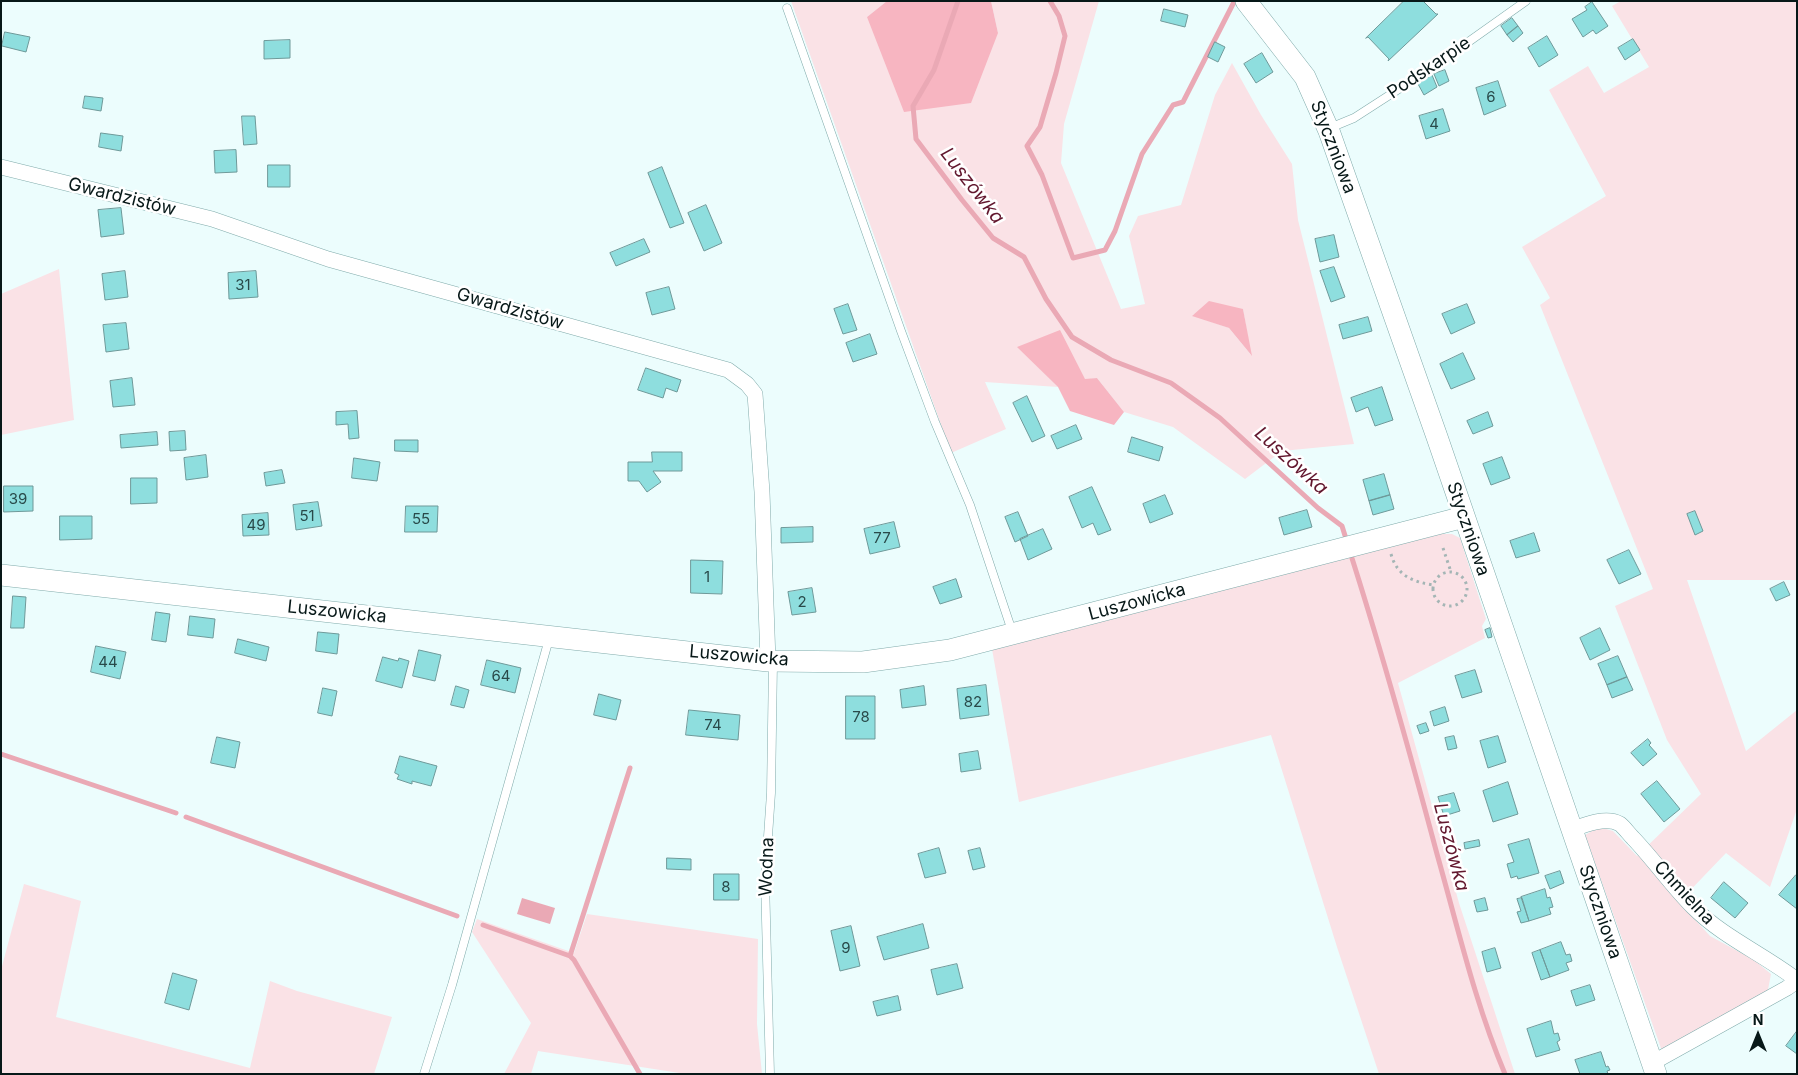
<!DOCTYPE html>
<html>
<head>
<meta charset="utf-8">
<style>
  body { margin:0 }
  #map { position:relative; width:1798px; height:1075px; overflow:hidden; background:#ecfdfd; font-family:Inter,sans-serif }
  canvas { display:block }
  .frame { position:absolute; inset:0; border:2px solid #071818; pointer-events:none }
  .north { position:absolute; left:1733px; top:1010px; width:50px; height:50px; -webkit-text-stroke:4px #fff; paint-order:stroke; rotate:0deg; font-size:14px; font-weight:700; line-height:20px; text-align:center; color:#071818 }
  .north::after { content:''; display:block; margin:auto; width:18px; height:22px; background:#071818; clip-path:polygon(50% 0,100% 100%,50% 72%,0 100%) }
</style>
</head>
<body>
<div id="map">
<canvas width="1798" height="1075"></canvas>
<div class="frame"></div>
<div class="north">N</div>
</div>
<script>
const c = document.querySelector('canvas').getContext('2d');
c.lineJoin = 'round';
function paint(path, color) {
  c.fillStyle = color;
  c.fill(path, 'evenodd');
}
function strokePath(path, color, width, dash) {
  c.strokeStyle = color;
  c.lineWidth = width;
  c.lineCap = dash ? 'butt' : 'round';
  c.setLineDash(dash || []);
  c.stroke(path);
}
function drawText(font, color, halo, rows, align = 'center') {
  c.font = font + ' Inter,sans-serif';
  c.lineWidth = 5;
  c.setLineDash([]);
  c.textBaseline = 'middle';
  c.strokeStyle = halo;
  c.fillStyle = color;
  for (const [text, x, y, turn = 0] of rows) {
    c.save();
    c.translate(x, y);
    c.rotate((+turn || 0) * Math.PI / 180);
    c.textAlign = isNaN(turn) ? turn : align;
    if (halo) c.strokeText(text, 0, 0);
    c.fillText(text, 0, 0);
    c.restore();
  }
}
const green = new Path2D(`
  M791,1h96l-20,16 131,16 -7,-32h108l-35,123 -3,39 60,146 24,-5 -16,-68 9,-20 43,-11 34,-110 17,-32 29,52 31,49 6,56 56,224 -72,7 -37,28 -72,-52 -49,-15 -27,-34 -12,2 -67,-33 40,40 -73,-5 21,47 -55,24zM1243,309l8,46 -22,-27 -37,-13z
  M1621,1h176v579h-110l59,171 51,-41v99l-27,78 -44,-34 -47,49 31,34 44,24 17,14 -4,21 -105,56 -77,-216 14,-8 14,4 24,25 64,-62 -34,-54 -52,-134 38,-17 -113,-284 10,-7 -28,-51 84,-51 -57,-106 39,-24 16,27 45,-26 -37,-61z
  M59,269l15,151 -73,15v-141z
  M1439,534h13l8,4 26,81 -4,7 3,12 -87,45 61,220 56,171h-136l-42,-127 -66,-212 -252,67 -27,-153z
  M24,884l57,17 -25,116 194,51 20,-87 27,10 95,26 -18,57h-373v-104z
  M587,914l171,25 -1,85 5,50h-76l-148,-23 -7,23h-27l27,-51 -59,-91 5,-13 97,34z`);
const forest = new Path2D(`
  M887,1h104l7,32 -27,70 -67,9 -37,-95z
  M1209,301l34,8 9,47 -23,-28 -37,-12z
  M1060,330l25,49 12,-1 27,34 -10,13 -44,-14 -12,-24 -41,-40z`);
const water = new Path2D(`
  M522,898l33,10 -5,16 -33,-10z`);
const stream = new Path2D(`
  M958,1l-24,69 -21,36 3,33 46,61 31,38 31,19 22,42 26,38 39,23 60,23 49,35 98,90 24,18 5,16
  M1050,1l9,15 6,20 -9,37 -16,54 -13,19 15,29 31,83 32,-8 10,-19 27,-77 31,-49 10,-3 51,-100
  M1350,552c32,100 60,201 87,302 21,74 38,149 68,220
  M1,754l175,59
  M186,817l271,99
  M483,925l87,31 4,4 66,114
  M570,956l60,-188`);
const building = new Path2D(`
  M1404,1h19l13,13h2l-50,47 1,-2 -21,-22 -2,1z
  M1592,2l16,24 -12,8 -3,-4 -10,7 -11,-18 15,-9 -2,-3z
  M1164,9l24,6 -3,12 -24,-6z
  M1512,18l6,8 -11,9 -6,-9z
  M1518,26l5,7 -10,9 -6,-7z
  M5,32l25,5 -4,15 -24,-6z
  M1547,36l11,19 -19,12 -11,-19z
  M1633,39l7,11 -15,10 -7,-12z
  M290,40v18l-26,1v-18z
  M1215,42l10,5 -7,15 -10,-5z
  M1262,53l11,19 -17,11 -12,-19z
  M1445,70l4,11 -10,5 -5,-12z
  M1432,75l5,12 -13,8 -6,-11z
  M1498,81l8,25 -22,9 -8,-27z
  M85,96l18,2 -2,13 -18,-3z
  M1443,109l7,22 -24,8 -7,-23z
  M242,116h13l2,28 -13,1z
  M101,133l22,3 -2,15 -22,-4z
  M236,150l1,22 -22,1 -1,-22z
  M268,165h22v22h-22z
  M662,167l22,56 -14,5 -22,-55z
  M706,205l16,38 -18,8 -16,-38z
  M121,208l3,26 -23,3 -3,-27z
  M1334,235l5,22 -19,5 -5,-23z
  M644,239l6,13 -34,14 -6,-13z
  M1334,267l11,30 -14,5 -11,-31z
  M125,271l3,26 -23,3 -3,-26z
  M256,271l2,26 -29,2 -1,-26z
  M669,287l6,22 -23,6 -6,-22z
  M848,304l9,26 -14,4 -9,-25z
  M1467,304l8,19 -24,11 -9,-20z
  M1368,317l4,14 -29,8 -4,-14z
  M126,323l3,26 -23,3 -3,-27z
  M870,334l7,20 -24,8 -7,-19z
  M1463,353l12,26 -24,10 -11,-25z
  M646,368l35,12 -4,12 -11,-4 -3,10 -25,-8z
  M132,378l3,27 -22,2 -3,-26z
  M1382,387l11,33 -18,6 -7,-19 -12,5 -5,-14z
  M1027,396l18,40 -13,6 -19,-39z
  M357,411l2,27 -10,1 -1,-15 -12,1v-13z
  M1488,412l5,14 -20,8 -6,-13z
  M1076,425l6,14 -25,10 -6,-13z
  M185,431l1,19 -16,1 -1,-19z
  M157,432l1,13 -37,3 -1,-13z
  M1132,437l31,10 -4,14 -31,-9z
  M395,440h23v12l-23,-1z
  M652,452h30v19h-29l8,11 -14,10 -8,-11h-11v-19h24z
  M206,455l2,22 -22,3 -2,-22z
  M1502,457l8,21 -19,7 -8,-21z
  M354,458l26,4 -3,19 -25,-3z
  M282,470l3,13 -19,3 -2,-13z
  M1384,474l6,21 -21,6 -6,-21z
  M131,478h26v25l-26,1z
  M4,486h29v25l-29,1z
  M1092,487l19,43 -13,5 -5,-12 -11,5 -13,-31z
  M1165,495l8,19 -23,9 -7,-19z
  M1390,495l4,14 -21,6 -4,-14z
  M318,502l4,24 -26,4 -3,-25z
  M406,506h32l-1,26h-32z
  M1307,510l5,17 -28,8 -5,-17z
  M1695,511l8,20 -8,4 -8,-21z
  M1018,512l10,24 -13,6 -10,-25z
  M268,513l1,22 -26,1 -1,-21z
  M60,516h32v23l-32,1z
  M894,522l6,25 -30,7 -6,-25z
  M813,527v15l-32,1v-15z
  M1043,529l9,20 -24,11 -8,-21z
  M1534,533l6,18 -24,7 -6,-17z
  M1629,550l12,24 -22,10 -12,-24z
  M691,560l32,1 -1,33 -31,-1z
  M956,579l6,18 -22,7 -7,-17z
  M1784,582l6,13 -14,6 -6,-12z
  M812,588l4,24 -24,3 -4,-23z
  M13,596l13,1 -2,31h-13z
  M156,612l14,2 -4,28 -14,-2z
  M190,616l25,3 -2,19 -25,-3z
  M1490,628l2,9 -4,1 -3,-8z
  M1600,628l10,22 -20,10 -10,-22z
  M318,632l21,2 -2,20 -21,-3z
  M238,639l31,8 -3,14 -31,-8z
  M96,646l30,6 -6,27 -29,-7z
  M419,650l22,5 -6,26 -22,-5z
  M1618,656l9,21 -20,8 -9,-21z
  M383,657l15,4 1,-3 10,3 -7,27 -26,-7z
  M487,660l34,8 -6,25 -34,-8z
  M1475,670l7,22 -20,6 -7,-22z
  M1627,677l6,13 -21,8 -5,-13z
  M986,685l3,30 -29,4 -3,-30z
  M456,686l13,4 -5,18 -13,-3z
  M924,686l2,19 -24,3 -2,-18z
  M323,688l14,3 -5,25 -14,-3z
  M599,694l22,6 -5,20 -22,-5z
  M846,696h29v43h-29z
  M1445,707l4,14 -15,5 -4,-14z
  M689,710l51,5 -2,25 -52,-5z
  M1426,723l3,8 -9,3 -3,-8z
  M1454,736l3,12 -9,2 -3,-12z
  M1498,736l8,26 -18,6 -8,-27z
  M217,737l23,5 -5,26 -24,-5z
  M1648,739l3,4 -2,2 8,9 -14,12 -12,-13z
  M978,751l3,18 -20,3 -2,-18z
  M400,756l37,10 -6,20 -19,-5v3l-15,-5 2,-4 -4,-2z
  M1657,781l23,28 -16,13 -23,-28z
  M1508,782l10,32 -25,8 -10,-31z
  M1454,793l6,18 -16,5 -6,-19z
  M1529,839l10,34 -21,6 -1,-3 -6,2 -4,-14 7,-2 -6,-17z
  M1479,840l1,6 -15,3 -1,-6z
  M939,848l7,25 -21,5 -7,-24z
  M980,848l5,19 -12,3 -5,-19z
  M667,858l24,1v11l-24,-1z
  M1560,871l4,12 -14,6 -5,-13z
  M714,874h25v26h-25z
  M1796,875h1v34l-18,-14z
  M1724,882l24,21 -13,15 -24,-20z
  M1545,889l2,9 3,-1 3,10 -4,1 2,6 -22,7 -8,-24z
  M1485,898l3,12 -11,2 -3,-11z
  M1522,898l7,23 -8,2 -4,-11 4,-1 -4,-12z
  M923,924l6,24 -45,12 -7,-23z
  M851,926l9,40 -20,5 -9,-40z
  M1561,942l5,13 4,-1 2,7 -6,2 3,7 -19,7 -10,-27z
  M1495,948l6,20 -14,4 -5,-20z
  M1540,950l10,27 -9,3 -9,-27z
  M957,964l6,24 -26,7 -6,-25z
  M173,973l24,7 -8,30 -24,-7z
  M1590,985l5,15 -19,6 -5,-15z
  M898,996l3,14 -24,6 -4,-14z
  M1551,1021l3,13 4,-1 2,7 -3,2 3,8 -24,7 -9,-28z
  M1797,1031v23l-11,-8z
  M1601,1052l5,15 2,-1 2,4 -3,1 1,3h-28l-5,-14z`);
const path = new Path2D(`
  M1443,548l8,24
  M1391,554c6,22 22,28 43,31
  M1433 589a17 17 0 1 1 34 0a17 17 0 1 1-34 0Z`);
const lane = new Path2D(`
  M787,8l114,323 34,91 35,83 42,126
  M1331,130l6,-5 17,-7 79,-51 93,-66
  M424,1074l28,-89 97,-346
  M770,1074l-5,-194 6,-87 2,-130`);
const street = new Path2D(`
  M1,167l211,52 116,40 400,111 19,14 8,10 7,98 6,169
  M1571,830c13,-5 35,-14 49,-6 4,3 9,10 13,14 21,22 39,48 60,69 30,30 70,47 104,73
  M1652,1063l135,-75 10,-7`);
const secondary = new Path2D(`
  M1246,1l59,76 24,54 108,306 219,637
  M1,575l767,86 95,1 87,-12 514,-133`);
const numberNames = [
  ["6",1491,97],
  ["4",1434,124],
  ["31",243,285],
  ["39",18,499],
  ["51",307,516],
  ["55",421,519],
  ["49",256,525],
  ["77",882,538],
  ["1",707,577],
  ["2",802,602],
  ["44",108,662],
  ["64",501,676],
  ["82",973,702],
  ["78",861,717],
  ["74",713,725],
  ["8",726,887],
  ["9",846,948]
];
const streetNames = [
  ["Podskarpie",1429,68,-34],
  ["Styczniowa",1333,147,69],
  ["Gwardzistów",122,197,14],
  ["Gwardzistów",510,309,16],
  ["Styczniowa",1468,529,71],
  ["Luszowicka",1137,602,-15],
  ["Luszowicka",337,612,6],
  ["Luszowicka",739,656,5],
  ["Wodna",767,867,-88],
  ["Chmielna",1684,893,47],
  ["Styczniowa",1600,912,71]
];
const waterNames = [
  ["Luszówka",972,186,52],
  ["Luszówka",1291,461,42],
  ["Luszówka",1451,847,75]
];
paint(green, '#fae2e6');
paint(forest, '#f7b5c1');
paint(water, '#eaa9b5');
strokePath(stream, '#eaa9b5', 5);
paint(building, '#8edede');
strokePath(building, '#6e9999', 1);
strokePath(lane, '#80abab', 9);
strokePath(street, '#80abab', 16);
strokePath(secondary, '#80abab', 22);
strokePath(path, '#a4b5b5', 3, [2.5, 4]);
strokePath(lane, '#fff', 8);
strokePath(street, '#fff', 15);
strokePath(secondary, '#fff', 21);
drawText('15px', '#294a4a', null, numberNames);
drawText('18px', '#071818', '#fff', streetNames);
drawText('italic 19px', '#62172e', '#fff', waterNames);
</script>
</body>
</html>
